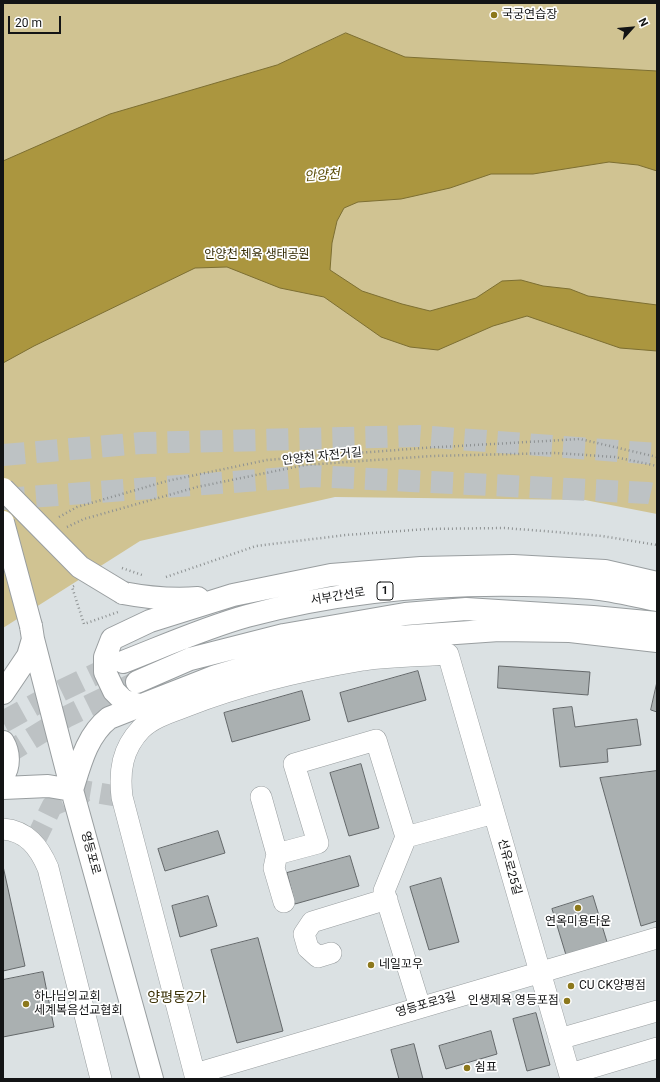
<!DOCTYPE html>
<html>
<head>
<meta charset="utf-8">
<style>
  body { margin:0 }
  #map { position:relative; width:660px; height:1082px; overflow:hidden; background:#dbe1e3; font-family:Roboto,sans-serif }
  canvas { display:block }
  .frame { position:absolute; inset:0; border:4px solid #131415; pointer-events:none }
  .north { position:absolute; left:612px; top:8px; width:40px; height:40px; -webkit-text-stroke:3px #fff; paint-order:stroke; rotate:63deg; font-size:11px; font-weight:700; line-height:16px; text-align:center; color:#131415 }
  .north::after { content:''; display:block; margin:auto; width:14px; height:18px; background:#131415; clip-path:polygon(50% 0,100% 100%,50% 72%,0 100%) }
  .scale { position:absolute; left:8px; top:16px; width:53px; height:18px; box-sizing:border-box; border:2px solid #131415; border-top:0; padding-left:5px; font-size:12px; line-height:14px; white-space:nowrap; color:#131415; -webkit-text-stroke:3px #fff; paint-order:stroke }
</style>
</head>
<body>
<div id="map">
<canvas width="660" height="1082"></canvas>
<div class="frame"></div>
<div class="north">N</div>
<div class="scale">20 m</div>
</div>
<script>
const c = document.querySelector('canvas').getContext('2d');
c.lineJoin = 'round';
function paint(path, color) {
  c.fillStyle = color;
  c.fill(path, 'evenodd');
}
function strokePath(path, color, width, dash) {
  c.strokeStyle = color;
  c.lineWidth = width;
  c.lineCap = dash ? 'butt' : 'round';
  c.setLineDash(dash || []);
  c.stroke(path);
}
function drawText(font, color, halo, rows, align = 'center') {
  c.font = font + ' Roboto,"Noto Sans KR",sans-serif';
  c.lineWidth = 3.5;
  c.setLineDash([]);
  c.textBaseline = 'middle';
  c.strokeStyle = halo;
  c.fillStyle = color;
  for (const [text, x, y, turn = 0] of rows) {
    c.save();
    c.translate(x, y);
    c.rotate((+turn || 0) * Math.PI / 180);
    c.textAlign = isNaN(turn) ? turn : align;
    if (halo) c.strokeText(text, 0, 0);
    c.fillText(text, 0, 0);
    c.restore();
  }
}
const green = new Path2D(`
  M3,3h654v511l-72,-14 -250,-3 -195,44 -137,87z`);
const water = new Path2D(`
  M346,33l59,24 252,14v100l-19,-6 -29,-3 -76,12h-42l-41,14 -49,11 -43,3 -14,6 -7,13 -5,22 -2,27 32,21 40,13 28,7 46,-13 26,-17 19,-1 22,6 27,3 18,7 69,9v46l-37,-3 -93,-32 -34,10 -55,24 -28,-3 -29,-10 -57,-40 -44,-9 -53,-21 -32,1 -161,78 -31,17v-202l107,-47 167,-49z`);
const building = new Path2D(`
  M499,666l91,6 -2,23 -90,-7z
  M418,671l8,29 -78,22 -8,-29z
  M657,682v30l-6,-2z
  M302,691l8,29 -78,22 -8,-29z
  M572,707l3,20 62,-8 4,26 -34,4 1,13 -48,5 -7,-58z
  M361,764l18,64 -30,8 -19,-63z
  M657,771v150l-16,5 -41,-148z
  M218,831l7,22 -60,18 -7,-22z
  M350,856l9,30 -64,18 -8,-31z
  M3,866l22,100 -22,5z
  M441,878l18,64 -30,8 -19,-63z
  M208,896l9,30 -37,11 -8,-31z
  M593,896l14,46 -41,13 -14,-46z
  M258,938l25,93 -46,12 -26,-93z
  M43,972l11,55 -51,10v-57z
  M536,1013l14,52 -23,6 -14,-52z
  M491,1031l6,23 -51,15 -7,-23z
  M414,1044l9,35h-24l-8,-29z`);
const minorTunnel = new Path2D(`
  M34,843l18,-37 34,-15 36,6`);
const majorTunnel = new Path2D(`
  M3,722l51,-28 67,-32
  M3,756l63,-39 71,-35`);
const highwayTunnel = new Path2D(`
  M3,455l139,-12 277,-7 238,18
  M3,499l310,-23 335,17 9,2`);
const path = new Path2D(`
  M59,517l18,-10 90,-26 100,-21 156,-12 157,-9 77,18
  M67,527l17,-8 113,-32 108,-22 127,-9 124,-3 59,4 42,9
  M122,568l20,7
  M166,577l90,-31 90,-11 81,-6 77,-1 40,3 58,5 55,9
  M74,586l-2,1 12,37 34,-12`);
const minor = new Path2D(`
  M261,797l16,57 -3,14 10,34
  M3,829c24,2 36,18 45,39l53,211
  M277,854l41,-11 -24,-79 82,-24 30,97
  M331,953l-13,4 -10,-9 -4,-14 8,-12 75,-23
  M420,1007l-36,-116 22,-54 88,-24
  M559,1039l98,-28
  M195,1074l462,-136
  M570,1074l87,-26
  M196,1079l-74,-282c-3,-26 0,-48 19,-68 12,-12 30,-17 46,-23 56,-22 117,-36 176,-46 28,-4 57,-4 85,-6l123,425`);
const major = new Path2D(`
  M123,593c26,5 49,7 75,5
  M31,626l2,13 39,151 80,289
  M123,662c41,-16 81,-34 124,-46 112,-30 229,-36 345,-28 21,2 44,8 65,12
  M137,682l53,-23 94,-24 121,-21 61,-5 127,8 64,6
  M3,693l25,-37 5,-17
  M139,705l-15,-4 -10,-10 -9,-19v-15l7,-18 38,-18 83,-26 98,-20 90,-7 92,-2 92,5 52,12
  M3,742c6,10 7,24 0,34
  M3,788l45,-2 24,4
  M72,790c8,-26 15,-55 37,-72l107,-42 51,-15 55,-14 63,-9 114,-8 71,1 87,10`);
const majorBridge = new Path2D(`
  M3,489l77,78 43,26
  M3,522l28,104`);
const markers = [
  [494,15,4,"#8c781c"],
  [578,908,4,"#8c781c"],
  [371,965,4,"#8c781c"],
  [571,986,4,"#8c781c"],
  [567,1001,4,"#8c781c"],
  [26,1004,4,"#8c781c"],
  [467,1068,4,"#8c781c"]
];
const shields = [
  [385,591,16]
];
const shieldNames = [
  ["1",385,591]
];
const poiNames = [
  ["국궁연습장",502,15],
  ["연옥미용타운",578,922,"center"],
  ["네일꼬우",379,965],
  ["CU CK양평점",579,986],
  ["하나님의교회",34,997],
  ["세계복음선교협회",34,1011],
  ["인생제육 영등포점",559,1001,"right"],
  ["쉼표",475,1068]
];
const parkNames = [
  ["안양천 체육 생태공원",257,255]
];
const streetNames = [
  ["안양천 자전거길",322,457,-6],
  ["서부간선로",338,597,-9],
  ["영등포로",90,853,75],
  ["선유로25길",509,867,74],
  ["영등포로3길",426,1005,-16]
];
const waterNames = [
  ["안양천",322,176,-5]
];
const quarterNames = [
  ["양평동2가",177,998]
];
paint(green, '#d0c392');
paint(water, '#ab963f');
strokePath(water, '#7d6f32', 1);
paint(building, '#aab0b1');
strokePath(building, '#64686a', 1);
strokePath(minorTunnel, '#bdc2c4', 21, [21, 10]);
strokePath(majorTunnel, '#bdc2c4', 22, [22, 11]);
strokePath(highwayTunnel, '#bdc2c4', 22, [22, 11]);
strokePath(minor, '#999ea0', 22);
strokePath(major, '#999ea0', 24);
strokePath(path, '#8d9192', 2.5, [1, 3]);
strokePath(minor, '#fff', 21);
strokePath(major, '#fff', 22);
strokePath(majorBridge, '#999ea0', 24, []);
strokePath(majorBridge, '#fff', 22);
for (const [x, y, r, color] of markers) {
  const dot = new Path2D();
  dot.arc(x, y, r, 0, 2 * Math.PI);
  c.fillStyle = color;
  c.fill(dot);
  strokePath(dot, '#fff', 1.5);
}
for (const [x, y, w] of shields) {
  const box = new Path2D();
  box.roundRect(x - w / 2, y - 9, w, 18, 3);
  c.fillStyle = '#fff';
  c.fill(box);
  strokePath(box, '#131415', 1);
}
drawText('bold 11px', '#131415', null, shieldNames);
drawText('12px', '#131415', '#fff', poiNames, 'left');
drawText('12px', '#322902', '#fff', parkNames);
drawText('12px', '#131415', '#fff', streetNames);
drawText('italic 13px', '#594a03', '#fff', waterNames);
drawText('14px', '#3d3308', '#fff', quarterNames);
</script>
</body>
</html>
